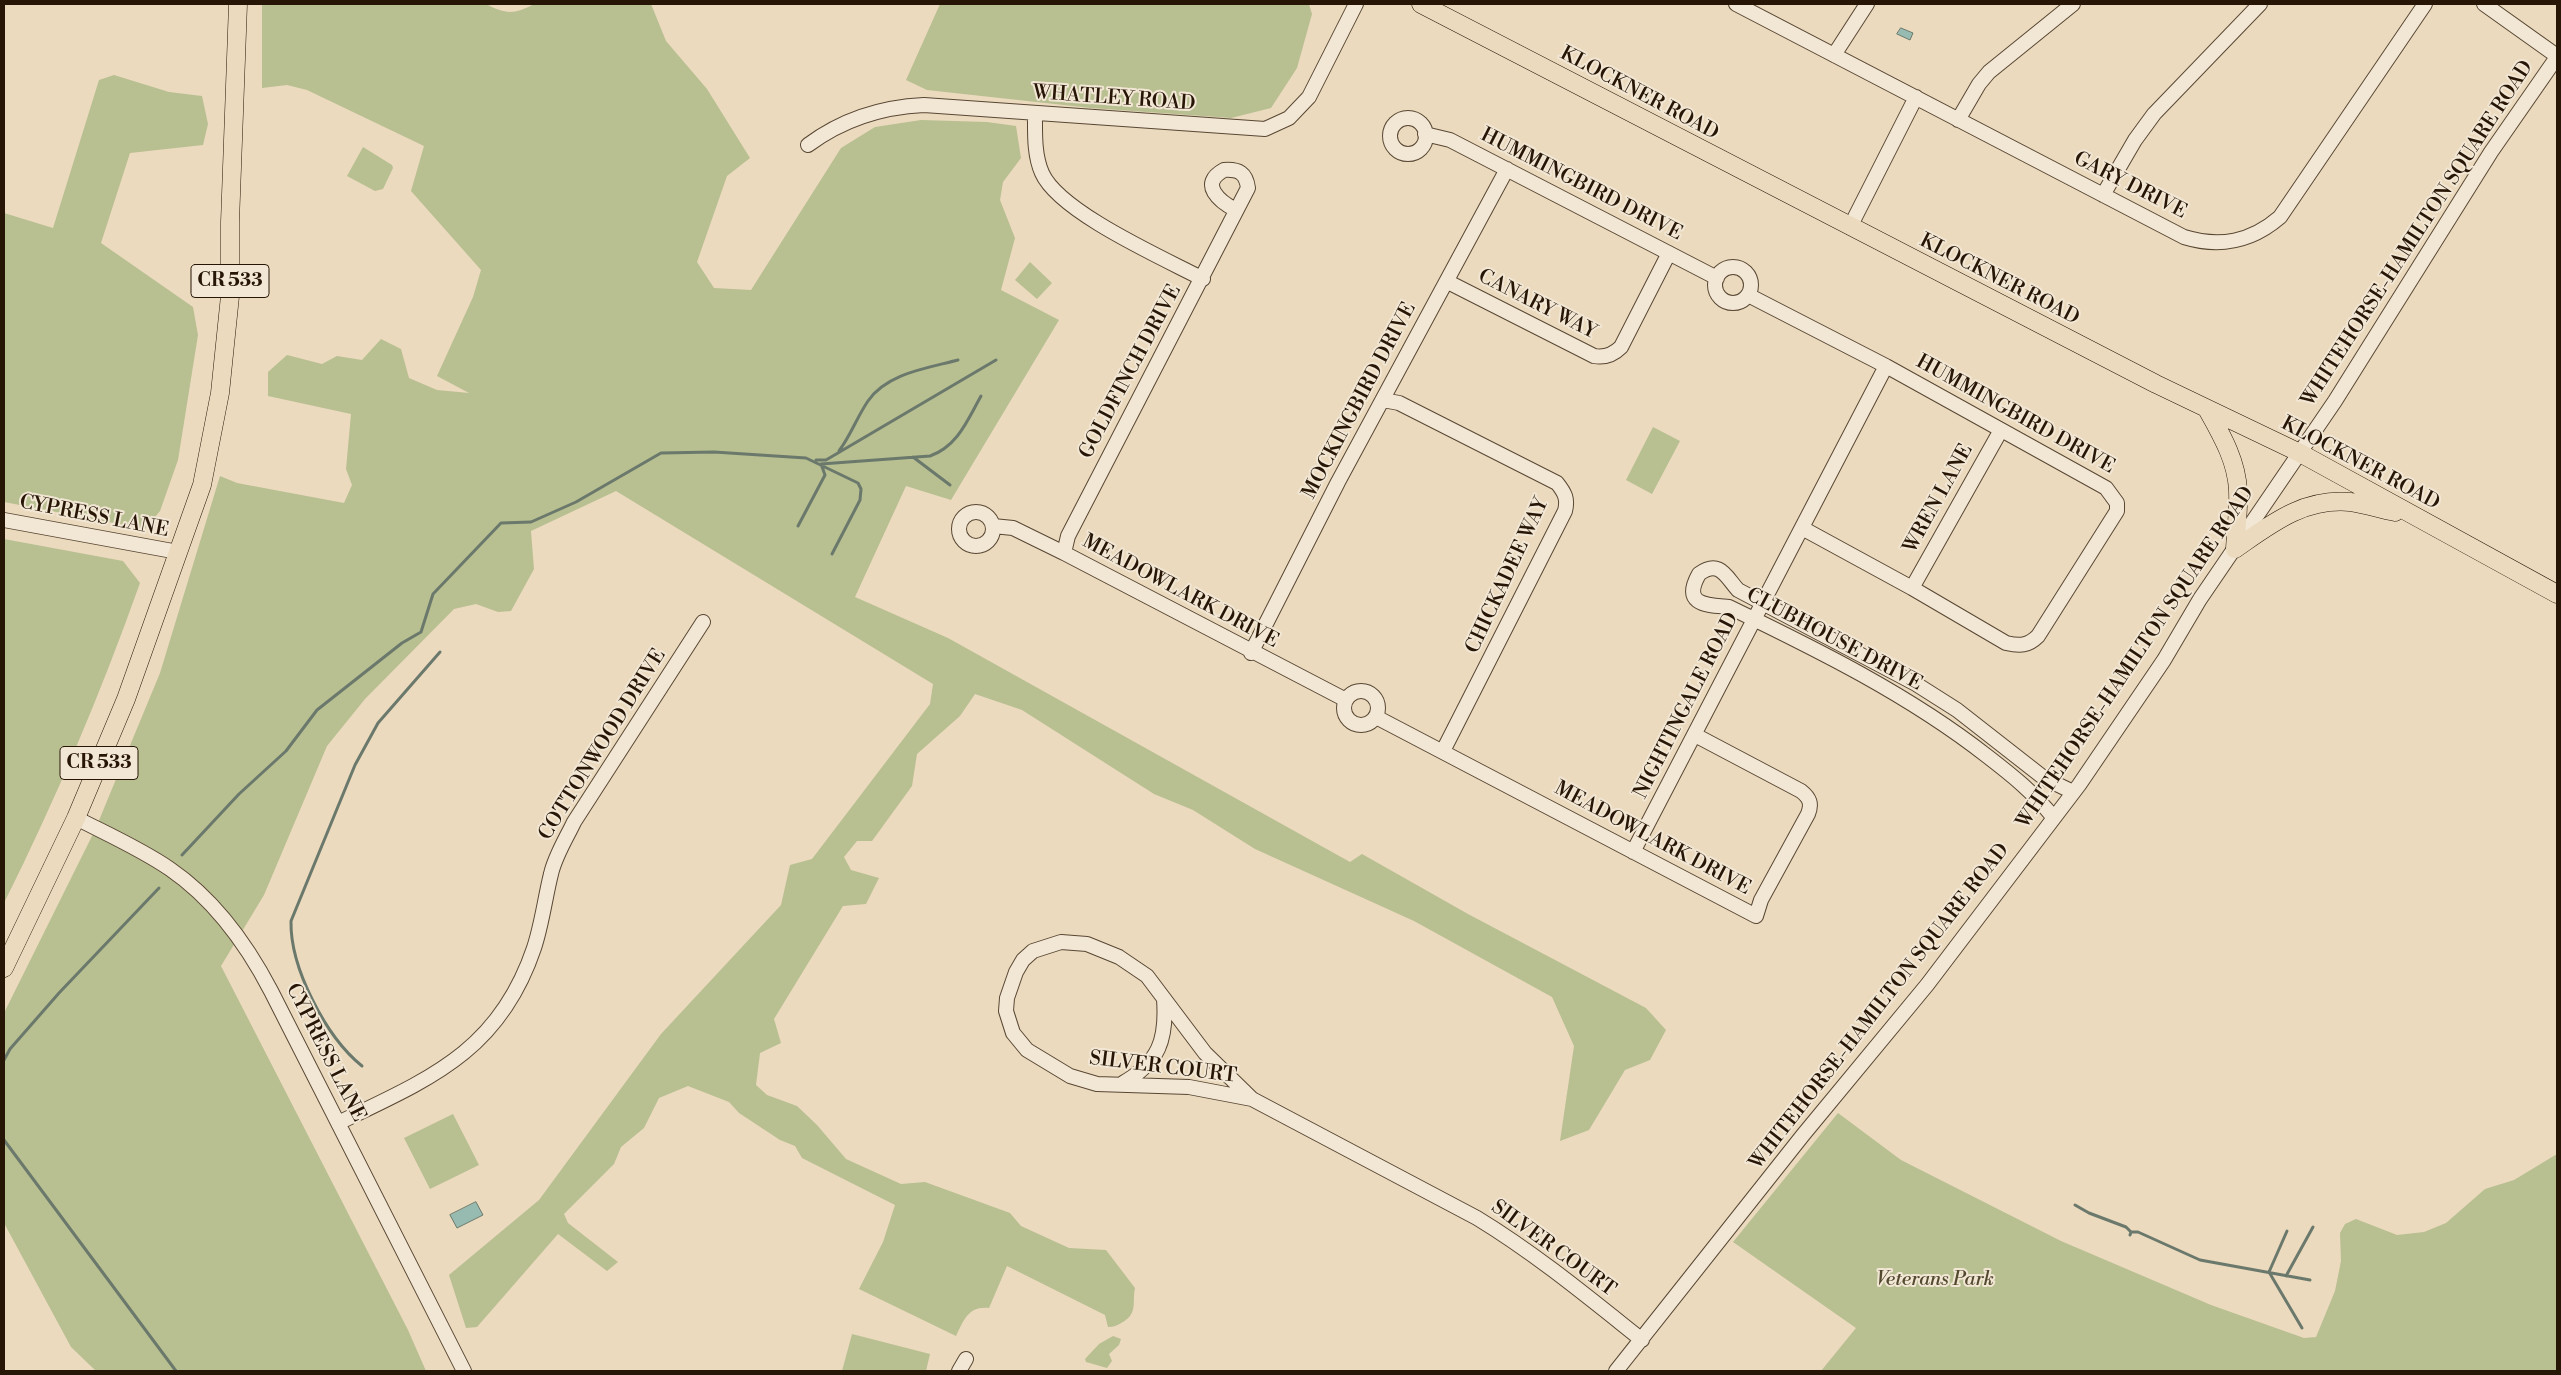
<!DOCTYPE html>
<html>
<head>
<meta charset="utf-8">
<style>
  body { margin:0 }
  #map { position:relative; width:2561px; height:1375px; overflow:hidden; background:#ebdabe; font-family:"Libre Bodoni",serif }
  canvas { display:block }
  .frame { position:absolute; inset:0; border:5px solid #271605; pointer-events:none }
</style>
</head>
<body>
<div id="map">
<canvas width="2561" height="1375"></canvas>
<div class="frame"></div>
</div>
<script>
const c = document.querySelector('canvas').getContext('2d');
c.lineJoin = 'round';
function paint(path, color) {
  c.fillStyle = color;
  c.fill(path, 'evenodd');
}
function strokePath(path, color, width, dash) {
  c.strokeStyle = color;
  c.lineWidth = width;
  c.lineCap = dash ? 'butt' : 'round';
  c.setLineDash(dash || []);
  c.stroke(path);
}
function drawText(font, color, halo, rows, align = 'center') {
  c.font = font + ' "Libre Bodoni",serif';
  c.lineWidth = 4;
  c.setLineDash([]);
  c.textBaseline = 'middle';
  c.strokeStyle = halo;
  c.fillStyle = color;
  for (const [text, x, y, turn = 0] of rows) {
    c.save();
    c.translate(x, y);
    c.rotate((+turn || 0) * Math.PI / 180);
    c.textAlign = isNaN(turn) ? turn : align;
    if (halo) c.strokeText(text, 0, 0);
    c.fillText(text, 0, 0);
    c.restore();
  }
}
const green = new Path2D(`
  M262,4h224c19,10 28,11 48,0h117l15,37 41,48 43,69 -23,18 -30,86 17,26 37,2 90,-142 34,-21 46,-7 66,2 29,4 5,32 -18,24 -3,18 15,38 -14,52 58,30 -108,180 -45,-14 -51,111 93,41 402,224 12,-8 106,60 178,94 20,22 -16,30 -25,10 -36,60 -29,11 14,-95 -22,-49 -138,-76 -159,-72 -62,-39 -39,-16 -132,-84 -47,-16 -15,22 -43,38 -5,32 -40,55h-15l-13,16 7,13 28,8 -13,26 -23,2 -69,113 7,24 -21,10 -4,32 11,10 30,11 20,19 29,34 55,25 24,-2 85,31 11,13 48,22 37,2 29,38c-3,14 3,25 -12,34 -5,3 -9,5 -15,5l-3,-12 -98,-49 -18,42c-21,-2 -25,12 -33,28l-97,-47 24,-47 12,-37 -93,-47 -7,-12 -15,-6 -41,-27 -10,-11 -41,-16 -29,12 -15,30 -23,19 -7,17 -50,50 4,9 50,39 -11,9 -49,-37 -81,93 -11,1 -17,-53 90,-75 122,-166 120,-129 9,-40 22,-6 118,-155 3,-20 -317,-193 -85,40 3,38 -23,42 -13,1 -22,-8 -22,5 -89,90 -38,47 -63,149 -43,71 187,364 18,41h-330l-25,-24 -67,-124v-210l91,-183 65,-157 60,-197 17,7 107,20 8,-18 -6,-16 5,-55 -83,-18v-24l19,-17 35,9 15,-8 25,4 19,-21 20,10 8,29 28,12 32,3 -32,-17 36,-79 8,-27 -70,-79 13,-45 -117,-56 -20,-5 -25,3z
  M940,4h369l3,10 -15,54 -26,40 -40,10 -140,-10 -164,-18 -21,-10z
  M114,75l55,17 33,4 6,28 -5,21 -73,8 -29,90 92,64 5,28 -20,125 -18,51 -15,18 -141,-27v-289l49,15 46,-148z
  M363,147l29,18 1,3 -10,21 -8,2 -28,-15z
  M1030,262l22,21 -15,16 -22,-19z
  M1653,427l27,14 -28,53 -26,-14z
  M4,539l119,22 17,22c-39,110 -84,216 -136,320z
  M1838,1113l63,47 160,81 150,64 93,33 12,-1 19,-46 6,-30 -1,-28 5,-9 11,-5 41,16 27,-3 22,-9 39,-34 29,-9 43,-26v217h-736l35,-43 -123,-86z
  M453,1114l26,51 -49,24 -26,-51z
  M852,1334l78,20 -4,17h-84z
  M1113,1336l8,3 -2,6 -10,9 3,7 -5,7 -21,-6 -1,-3 14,-15z`);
const water = new Path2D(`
  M1901,28l12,5 -3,7 -13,-6z
  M476,1202l7,13 -26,13 -7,-13z`);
const stream = new Path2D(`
  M839,451c12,-16 18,-34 29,-50 19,-28 60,-33 90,-41
  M913,457l37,28
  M816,460h10l170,-100
  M798,526l27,-51 -4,-11 109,-8c28,-10 38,-37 51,-60
  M182,855l57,-61 47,-43 31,-41 85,-67 19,-11 12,-38 68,-71 30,-1 45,-20 85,-49 53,-1 92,6 52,25 3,6 -1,11 -28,54
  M4,1060l6,-11 49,-56 100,-105
  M362,1066c-36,-29 -72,-98 -71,-145l64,-156 23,-42 62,-71
  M4,1140l172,231
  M2075,1205l14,8 37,14 5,5
  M2287,1231l-18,41 33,56
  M2130,1235l1,-3h7l62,28 110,20
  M2286,1276l27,-49`);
const minor = new Path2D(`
  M1736,4l448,233c36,11 67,5 96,-20l145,-213
  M2484,4l73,52
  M1834,55l33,-51
  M1035,113c0,20 -1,42 7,60 17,39 121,85 161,106
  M1390 136a18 18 0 1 1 36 0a18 18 0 1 1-36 0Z
  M1958,120l21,-36 10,-12 84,-68
  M1425,134l25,6 267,138
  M808,145c35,-26 73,-38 116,-40l341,24 24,-11 20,-21 47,-93
  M2103,195l32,-55 19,-26 106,-110
  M1850,227l66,-130
  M1715 285a18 18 0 1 1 36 0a18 18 0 1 1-36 0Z
  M1448,282l146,74c11,2 19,-1 27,-9l48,-94
  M1748,295l138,71 220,122 11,15v8l-79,125c-10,10 -18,10 -32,7l-94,-55 -110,-60
  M1383,400l16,3 158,80c8,10 11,16 8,28l-122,240
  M959 529a17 17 0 1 1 34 0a17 17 0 1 1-34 0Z
  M4,520l174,32
  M993,526l20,2 51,25 282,147
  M1064,553l4,-17 180,-348c-2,-15 -9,-19 -24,-18 -26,14 -4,32 12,40
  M1912,588l89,-158
  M1251,653l87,-171 169,-313
  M1344 708a17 17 0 1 1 34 0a17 17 0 1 1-34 0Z
  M1376,717l380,199 5,-16 47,-86c4,-10 2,-16 -7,-23l-106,-56
  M76,818c31,16 65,31 94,51 45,31 76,74 101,122l193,380
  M2054,818c-21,-26 -41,-42 -67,-62 -78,-61 -169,-106 -258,-149 -21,-2 -48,-1 -30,-33 21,-15 27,3 39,16l178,94 41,26 87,68 29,14
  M1633,852l253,-486
  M1123,1083c36,-21 44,-43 41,-84
  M1252,1099l-63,-12 -92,-3 -27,-8 -43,-26 -14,-17 -7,-22 1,-13 9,-26 7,-12 10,-9 28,-9 26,2 32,13 28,19 58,77 47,46 225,119c59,36 111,79 165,122
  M338,1123c91,-44 161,-71 196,-175 8,-24 11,-50 17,-74 4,-18 15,-35 23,-52l129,-200
  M959,1371l7,-12
  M1616,1371l187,-236 124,-150 152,-200 85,-125 36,-61 135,-198 156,-249 66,-95`);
const major = new Path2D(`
  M1421,4l735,380 144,69 257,141
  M2207,409c14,25 30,52 31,82 1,19 -2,39 -3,58
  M2235,549c36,-25 68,-51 115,-47 15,2 30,7 45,10
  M4,968l72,-150 50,-119 76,-214 18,-92 10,-97v-74l8,-218`);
const shields = [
  [230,281,78],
  [99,763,78]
];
const shieldNames = [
  ["CR 533",230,281],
  ["CR 533",99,763]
];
const streetNames = [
  ["KLOCKNER ROAD",1639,94,28],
  ["WHATLEY ROAD",1114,99,4],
  ["HUMMINGBIRD DRIVE",1581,185,27],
  ["GARY DRIVE",2130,186,27],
  ["WHITEHORSE-HAMILTON SQUARE ROAD",2418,234,-57],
  ["KLOCKNER ROAD",1999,280,27],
  ["CANARY WAY",1537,305,27],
  ["GOLDFINCH DRIVE",1131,372,-62],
  ["MOCKINGBIRD DRIVE",1360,401,-62],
  ["HUMMINGBIRD DRIVE",2015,415,29],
  ["KLOCKNER ROAD",2360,464,28],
  ["WREN LANE",1939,499,-61],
  ["CYPRESS LANE",94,517,11],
  ["CHICKADEE WAY",1508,576,-65],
  ["MEADOWLARK DRIVE",1180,592,28],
  ["CLUBHOUSE DRIVE",1834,640,28],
  ["WHITEHORSE-HAMILTON SQUARE ROAD",2136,658,-56],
  ["NIGHTINGALE ROAD",1687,706,-63],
  ["COTTONWOOD DRIVE",603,745,-58],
  ["MEADOWLARK DRIVE",1652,839,28],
  ["WHITEHORSE-HAMILTON SQUARE ROAD",1880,1007,-52],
  ["CYPRESS LANE",325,1053,63],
  ["SILVER COURT",1163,1068,7],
  ["SILVER COURT",1553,1249,36]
];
const parkNames = [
  ["Veterans Park",1935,1280]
];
paint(green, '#b8bf91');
paint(water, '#98bbb1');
strokePath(water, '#6b796c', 1);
strokePath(stream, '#6b796c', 3);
strokePath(minor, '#584733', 16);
strokePath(major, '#271605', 19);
strokePath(minor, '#f2e7d5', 14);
strokePath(major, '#ebdabe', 18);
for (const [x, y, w] of shields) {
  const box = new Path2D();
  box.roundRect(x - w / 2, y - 16.5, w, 33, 4);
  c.fillStyle = '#f2e7d5';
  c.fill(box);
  strokePath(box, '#271605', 1);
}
drawText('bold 19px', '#271605', null, shieldNames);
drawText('20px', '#271605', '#f2e7d5', streetNames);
drawText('italic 20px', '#52492f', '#f2e7d5', parkNames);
</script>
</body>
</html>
